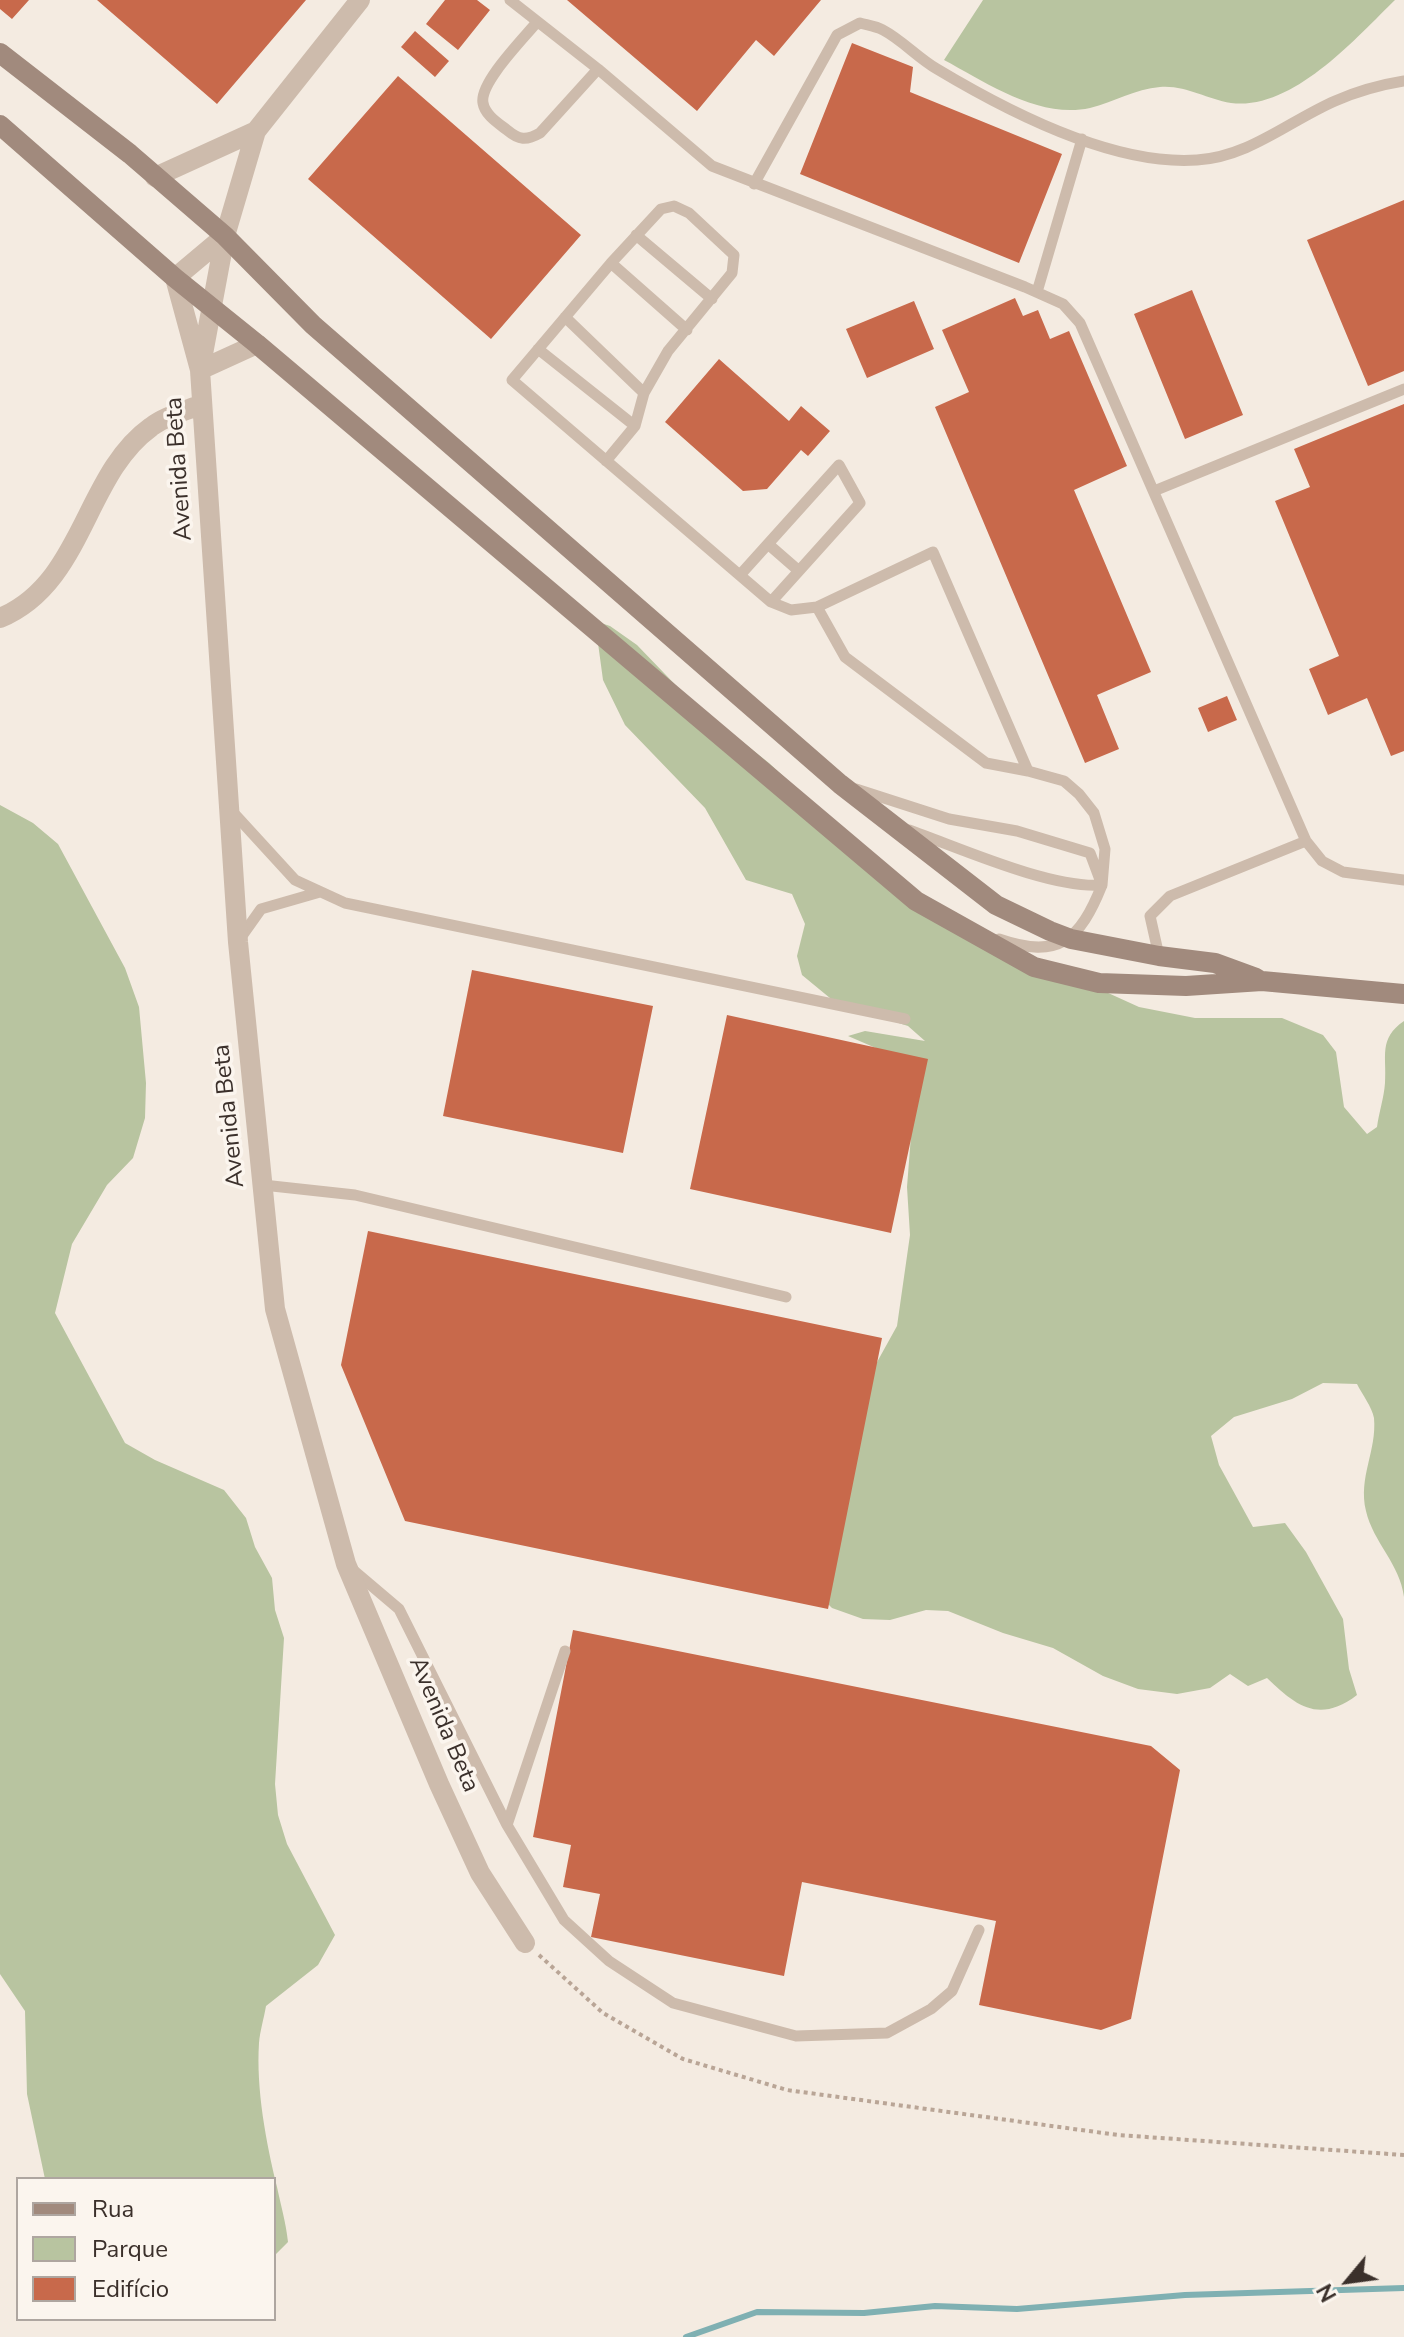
<!DOCTYPE html>
<html>
<head>
<meta charset="utf-8">
<style>
  body { margin:0 }
  #map { position:relative; width:1404px; height:2337px; overflow:hidden; background:#f4ebe1; font-family:"Nunito Sans",sans-serif }
  canvas { display:block }
  .legend { position:absolute; left:16px; top:2177px; width:260px; height:144px; box-sizing:border-box; background:#fbf5ee; border:2px solid #aea6a0; margin:0; padding:10px 14px; list-style:none; font-size:24px; color:#3b302b }
  .legend li { display:flex; align-items:center; gap:16px; height:40px }
  .legend b { width:40px; border:2px solid #aea6a0 }
  .north { position:absolute; left:1308px; top:2241px; width:80px; height:80px; -webkit-text-stroke:6px #fbf5ee; paint-order:stroke; rotate:241deg; font-size:22px; font-weight:700; line-height:32px; text-align:center; color:#3b302b }
  .north::after { content:''; display:block; margin:auto; width:28px; height:36px; background:#3b302b; clip-path:polygon(50% 0,100% 100%,50% 72%,0 100%) }
</style>
</head>
<body>
<div id="map">
<canvas width="1404" height="2337"></canvas>
<ul class="legend">
<li><b style="height:10px;background:#a18a7d"></b>Rua</li>
<li><b style="height:22px;background:#b8c4a0"></b>Parque</li>
<li><b style="height:22px;background:#c8694b"></b>Edifício</li>
</ul>
<div class="north">N</div>
</div>
<script>
const c = document.querySelector('canvas').getContext('2d');
c.lineJoin = 'round';
function paint(path, color) {
  c.fillStyle = color;
  c.fill(path, 'evenodd');
}
function strokePath(path, color, width, dash) {
  c.strokeStyle = color;
  c.lineWidth = width;
  c.lineCap = dash ? 'butt' : 'round';
  c.setLineDash(dash || []);
  c.stroke(path);
}
function drawText(font, color, halo, rows, align = 'center') {
  c.font = font + ' "Nunito Sans",sans-serif';
  c.lineWidth = 7;
  c.setLineDash([]);
  c.textBaseline = 'middle';
  c.strokeStyle = halo;
  c.fillStyle = color;
  for (const [text, x, y, turn = 0] of rows) {
    c.save();
    c.translate(x, y);
    c.rotate((+turn || 0) * Math.PI / 180);
    c.textAlign = isNaN(turn) ? turn : align;
    if (halo) c.strokeText(text, 0, 0);
    c.fillText(text, 0, 0);
    c.restore();
  }
}
const green = new Path2D(`
  M983,0h412c-40,39 -103,111 -164,103 -25,-4 -45,-18 -71,-16 -25,2 -46,15 -70,21 -51,11 -103,-25 -146,-48z
  M595,621l15,5 27,19 54,56 78,62 163,150 207,94 56,11h87l41,17 13,17 8,55 23,27 10,-7c2,-15 7,-29 8,-44 2,-27 -7,-44 19,-62v576c-4,-33 -31,-55 -38,-86 -8,-34 11,-60 8,-93 -2,-11 -12,-24 -17,-34l-34,-1 -31,16 -58,18 -23,19 8,29 34,62 32,-4 21,29 37,67 6,50 8,26c-38,29 -61,11 -90,-17l-19,8 -18,-12 -20,14 -33,6 -39,-5 -35,-13 -50,-28 -50,-15 -55,-22 -22,-1 -36,10 -27,-1 -31,-11 -17,-17 46,-200 36,-65 13,-91 -3,-48 7,-90 -15,-39 -51,-22 17,-5 60,10 -17,-15 -72,-23 -34,-28 -5,-19 8,-32 -13,-30 -46,-14 -41,-72 -80,-83 -22,-45z
  M0,805l33,18 25,21 67,124 14,39 7,76 -1,35 -12,40 -26,27 -35,59 -17,69 70,130 30,17 69,30 22,28 9,29 17,31 3,32 9,28 -9,146 3,31 9,29 48,91 -17,30 -52,41c-2,12 -6,25 -7,37 -3,46 7,99 18,144 4,19 9,36 11,55l-14,14v-77h-229l-18,-85 -2,-83 -25,-37z`);
const stream = new Path2D(`
  M686,2337l71,-25 107,1 71,-7 82,3 168,-14 219,-7`);
const building = new Path2D(`
  M0,0h29l-17,19 -12,-10z
  M97,0h209l-89,104z
  M445,0h32l13,10 -32,40 -32,-26z
  M567,0h254l-47,56 -18,-16 -59,71z
  M415,31l34,30 -14,16 -34,-30z
  M852,43l61,24 -3,25 152,62 -43,109 -219,-89z
  M398,76l183,159 -90,104 -183,-160z
  M1404,200v171l-36,15 -61,-146z
  M1192,290l51,125 -58,24 -51,-125z
  M1015,298l8,18 15,-6 12,29 19,-8 58,135 -53,24 77,182 -54,23 22,54 -34,14 -150,-356 34,-15 -27,-62z
  M914,301l20,48 -67,29 -21,-49z
  M719,359l70,62 12,-15 29,25 -22,25 -7,-6 -34,39 -24,2 -78,-69z
  M1404,404v347l-13,5 -24,-58 -39,17 -19,-46 30,-13 -64,-155 35,-14 -16,-38z
  M1227,696l10,24 -29,12 -10,-24z
  M472,970l181,36 -30,147 -180,-37z
  M727,1015l201,44 -37,174 -201,-44z
  M368,1231l514,107 -54,271 -423,-88 -64,-156z
  M573,1630l578,116 29,24 -49,249 -30,11 -122,-25 17,-84 -194,-39 -18,94 -193,-39 9,-43 -37,-7 8,-42 -38,-8z`);
const path = new Path2D(`
  M539,1955l64,58 80,46 104,31 331,45 286,20`);
const lane = new Path2D(`
  M510,0l88,69 114,97 313,121 38,17 17,19 226,518 16,20 21,11 61,8
  M537,22c-13,16 -58,61 -54,81 2,12 15,20 24,27 12,10 19,11 33,3l58,-64
  M754,184l83,-149 23,-12c7,2 16,3 23,7 19,10 35,28 54,39 70,42 176,97 260,91 52,-3 92,-39 138,-59 23,-10 44,-16 69,-20
  M636,235l76,64
  M611,263l76,67
  M1037,292l45,-153
  M565,317l79,76
  M538,349l97,77
  M606,461l29,-35 9,-33 24,-42 64,-78 2,-18 -45,-42 -15,-7 -13,3 -50,54 -99,117 259,222 20,8 26,-3 116,-55 95,219
  M1154,491l250,-102
  M768,544l31,27
  M740,575l99,-110 21,38 -89,99
  M817,607l28,50 141,106 42,8 36,10 15,13 15,19 11,36 -3,36c-51,4 -142,-37 -193,-55
  M856,789l93,30 68,12 73,22 12,32c-22,55 -43,75 -103,54
  M230,809l65,71 50,23 560,116
  M239,940l22,-31 59,-17
  M1159,956l-9,-40 20,-20 136,-55
  M263,1185l92,10 431,102
  M353,1570l46,39 108,216 57,95 45,41 64,42 123,33 91,-3 44,-24 21,-18 27,-61
  M507,1825l58,-174`);
const street = new Path2D(`
  M360,0l-104,131 -31,105 -25,134 38,572 37,367 71,255 93,220 41,89 45,70
  M155,177l101,-46
  M225,236l-50,42 25,92 57,-26
  M0,618c84,-35 84,-143 151,-191 14,-11 35,-16 51,-23`);
const secondary = new Path2D(`
  M0,53l130,101 95,82 88,89 527,459 156,121 54,26 21,8 88,17 56,7 41,15
  M0,125l175,153 82,66 659,557 118,66 65,16 87,3 76,-5 142,13`);
const streetNames = [
  ["Avenida Beta",180,469,-94],
  ["Avenida Beta",230,1116,-96],
  ["Avenida Beta",443,1725,67]
];
paint(green, '#b8c4a0');
strokePath(stream, '#7fb0b2', 6);
paint(building, '#c8694b');
strokePath(path, '#b9a596', 4, [4, 4]);
strokePath(lane, '#cdbbac', 11);
strokePath(street, '#cdbbac', 20);
strokePath(secondary, '#a18a7d', 20);
drawText('24px', '#3b302b', '#fbf5ee', streetNames);
</script>
</body>
</html>
